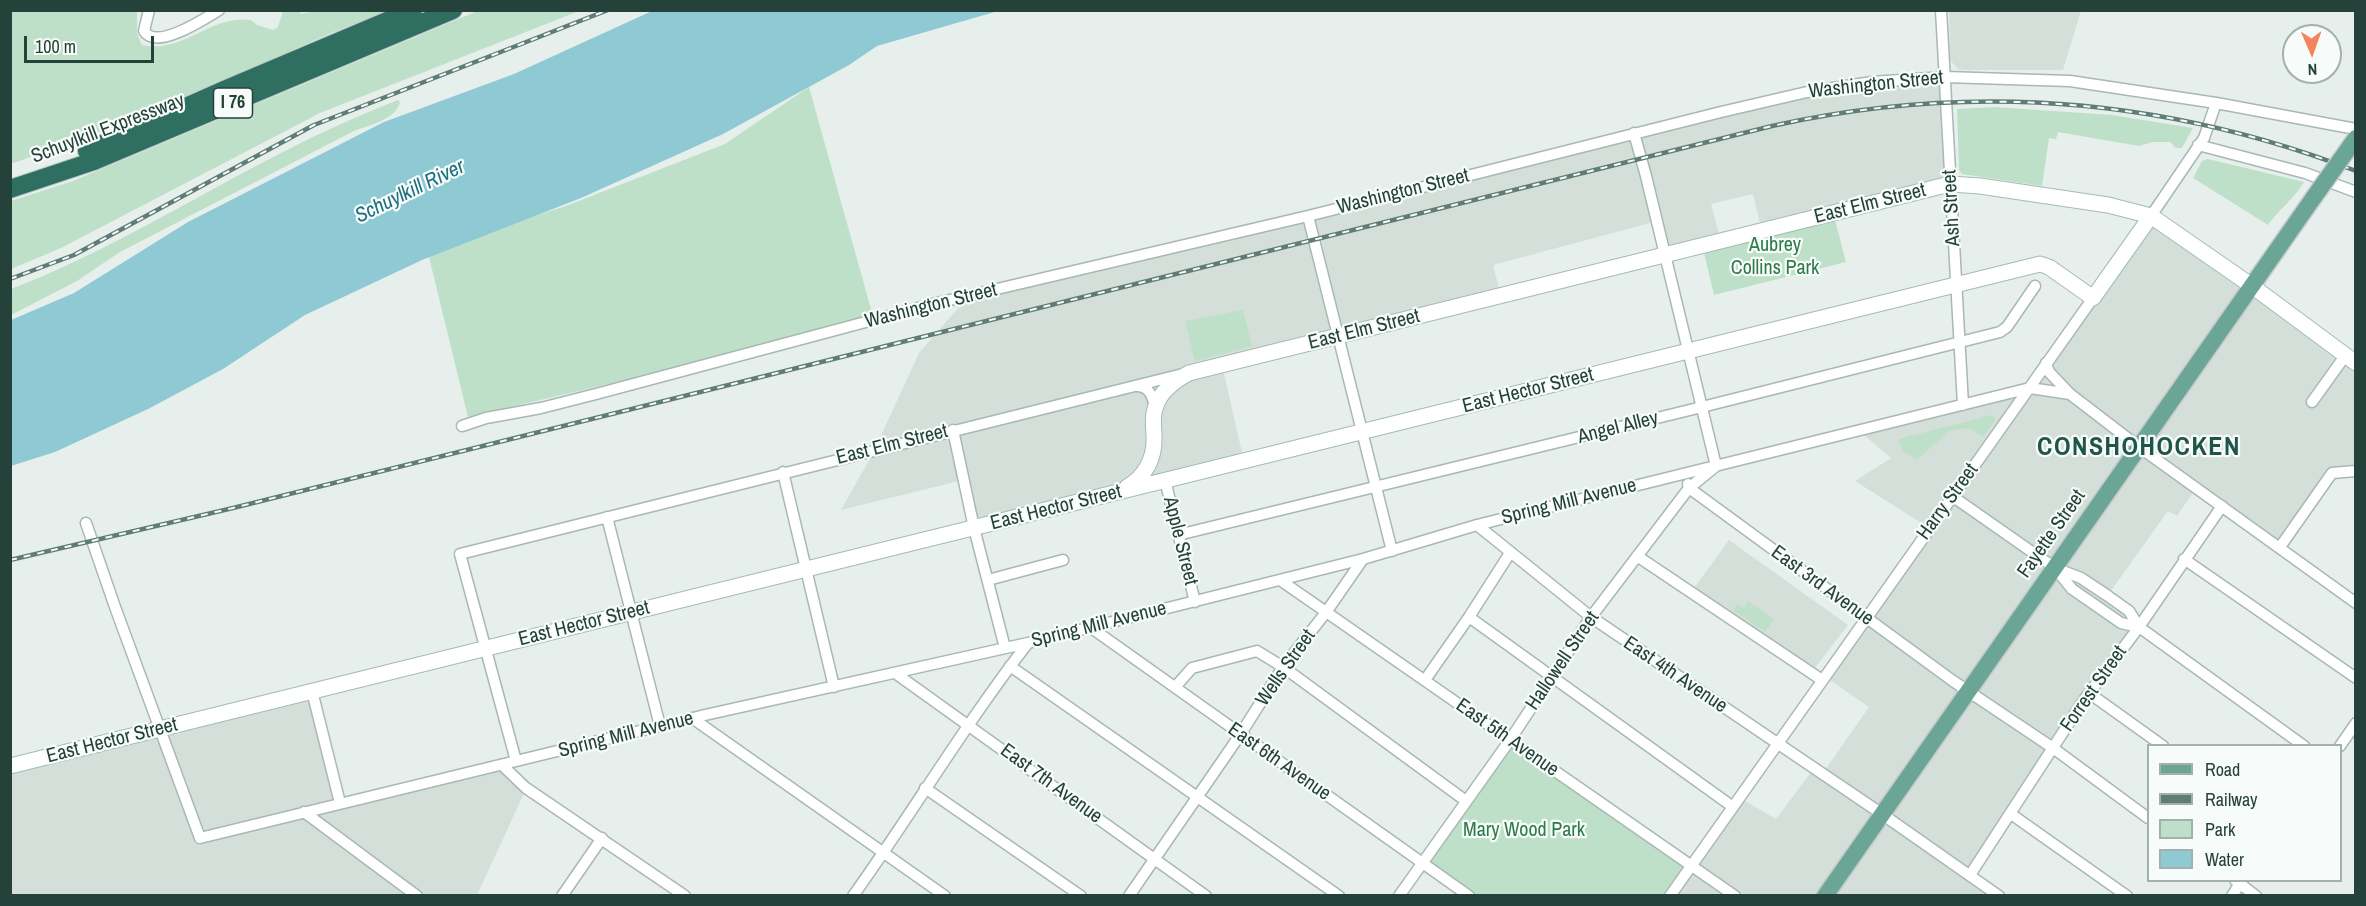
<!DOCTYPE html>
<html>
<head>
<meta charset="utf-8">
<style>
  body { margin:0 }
  #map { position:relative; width:2366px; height:906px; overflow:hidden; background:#e6efeb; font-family:"Archivo Narrow",sans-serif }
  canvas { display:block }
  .frame { position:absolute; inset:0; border:12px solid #24423a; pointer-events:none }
  .legend { position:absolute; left:2147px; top:744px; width:195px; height:138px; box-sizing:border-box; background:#f7fbf9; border:2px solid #a3b1ad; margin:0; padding:8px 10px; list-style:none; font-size:18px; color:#24423a }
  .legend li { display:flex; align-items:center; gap:12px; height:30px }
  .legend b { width:30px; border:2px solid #a3b1ad }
  .north { position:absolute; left:2282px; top:24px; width:60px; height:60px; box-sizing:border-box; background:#f7fbf9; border:2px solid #a3b1ad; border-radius:50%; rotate:178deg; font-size:16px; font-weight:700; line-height:24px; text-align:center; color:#24423a }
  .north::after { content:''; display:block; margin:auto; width:21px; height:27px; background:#f4845f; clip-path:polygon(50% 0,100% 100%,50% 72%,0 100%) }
  .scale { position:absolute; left:24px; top:36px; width:130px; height:27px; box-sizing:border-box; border:3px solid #24423a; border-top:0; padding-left:8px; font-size:18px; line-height:21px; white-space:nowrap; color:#24423a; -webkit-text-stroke:4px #f7fbf9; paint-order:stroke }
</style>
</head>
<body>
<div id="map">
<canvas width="2366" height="906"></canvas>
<div class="frame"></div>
<ul class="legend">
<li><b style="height:8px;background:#6aa596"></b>Road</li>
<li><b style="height:8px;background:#5f7d75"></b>Railway</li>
<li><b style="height:16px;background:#bfe0c8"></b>Park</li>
<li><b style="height:16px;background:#8ec9d4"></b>Water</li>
</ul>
<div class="north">N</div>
<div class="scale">100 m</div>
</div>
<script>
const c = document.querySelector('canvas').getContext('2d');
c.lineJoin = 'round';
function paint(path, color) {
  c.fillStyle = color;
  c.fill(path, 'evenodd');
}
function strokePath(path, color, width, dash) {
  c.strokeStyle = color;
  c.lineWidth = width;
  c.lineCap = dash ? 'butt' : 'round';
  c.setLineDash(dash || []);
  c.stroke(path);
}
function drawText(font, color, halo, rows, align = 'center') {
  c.font = font + ' "Archivo Narrow",sans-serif';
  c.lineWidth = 4.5;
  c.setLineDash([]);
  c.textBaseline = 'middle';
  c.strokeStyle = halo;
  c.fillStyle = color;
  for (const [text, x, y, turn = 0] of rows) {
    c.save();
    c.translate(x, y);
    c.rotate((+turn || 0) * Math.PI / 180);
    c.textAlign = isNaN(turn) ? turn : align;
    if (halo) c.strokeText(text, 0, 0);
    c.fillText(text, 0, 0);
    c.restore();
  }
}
const built = new Path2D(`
  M1949,11l131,-1 1,1 -18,59h-104l-9,-10z
  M1945,77l5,107 -188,47 -9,-37 -42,10 10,38 -56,14 -11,-34 -161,43 8,31 -279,69 22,96 -270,67 -11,-48 -122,30 31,-55 47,-102 40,-46 -26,-3 851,-207z
  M2151,216l204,147v108l-23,2 -52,74 -84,-59 -19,28 -9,-5 -60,84 31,32 -169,247 29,21 -329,1 70,-98 36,21 38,-51 9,5 46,-66 -45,-31 105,-148 -74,-47 36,-23 -34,-29 173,-41z
  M1729,540l119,85 -34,44 -119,-82z
  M312,691l28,112 157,-37 30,21 -50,108 -466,1 -1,-130z`);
const green = new Path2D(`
  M319,10l71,1 -59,22 -164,73 -21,5 -35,17 -100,36 -1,-153h127v23l5,11c41,9 69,-31 109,-25l6,5 16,5 5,-3 5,-16h16l2,3z
  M480,10l99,1 -259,102 -259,135 -50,21v-68l62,-20z
  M809,87l65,233 -82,21 -324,76 -39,-160 89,-36 48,-15 159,-62z
  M398,100l2,2c-4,18 -31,23 -46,29l-234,121 -43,29 -66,34v-26c94,-36 180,-90 270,-136 38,-20 77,-37 117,-53z
  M1994,107l118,8 81,13 -11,20h-6l-6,-6h-17l-14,4 -81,-14 -2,7 -7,-1 -7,48 -80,-12 -3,-4 -2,-61z
  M2208,159l96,23c-10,17 -25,27 -36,43l-75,-47 9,-17z
  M1835,220l11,42 -132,33 -10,-42z
  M1243,310l9,36 -57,15 -10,-40z
  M1992,415l4,4 -13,18 -14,-9 -20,3 -32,29 -14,-9 -5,-12z
  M1748,601l26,18 -9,13 -32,-22 4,-6 7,4z
  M1510,740l181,126 -21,29 -201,1 -46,-33z`);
const water = new Path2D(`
  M652,11h346l-121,35 -28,19 -126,69 -142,64 -159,62 -117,55 -82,54 -75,40 -93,43 -44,14v-146l63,-27 114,-71 196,-100 130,-48z`);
const street = new Path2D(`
  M149,10l-5,21c12,20 60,-12 75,-21
  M1941,10l22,395
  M2198,145l107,28 51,19
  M1308,216l84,335
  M2151,216l53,-78 12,-35
  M2046,363l3,9 21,22
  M1135,386c14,-1 18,10 20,22
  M2312,402l33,-46
  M462,426l24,-8 55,-10 55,-14 337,-90 375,-88 413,-104 86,-20 65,-10 73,-5 125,4 146,22 140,26
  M953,430l21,98 31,120
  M783,472l51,215
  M1165,480l30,122
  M1688,484l1,4 264,193 100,67 95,70
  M1952,496l103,72 17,21 49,34 18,4
  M607,517l53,209
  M86,523l29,84 85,231 505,-123 323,-72 335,-84 114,-34 553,-137 40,6 69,53 217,156
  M1477,525l114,92 291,197 117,82
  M1178,535l524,-128 298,-75 7,-5 28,-41
  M2280,547l52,-74 24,-2
  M1637,556l185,124
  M2184,559l172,119
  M2055,568l26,10 27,18 21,15 10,16 165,119
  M988,580l75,-20
  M1280,580l455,316
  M1469,617l264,190
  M1090,627l379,269
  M1010,666l329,230
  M895,673l311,223
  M1425,680l44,-63 41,-64
  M1176,686l16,-18 65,-17 26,16 183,134
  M312,691l28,112
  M2089,693l74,53
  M692,718l253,178
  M2340,746l16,-23
  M516,761l-56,-207 723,-180
  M503,766l23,22 159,108
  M925,788l156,108
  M304,812l113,84
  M2011,814l116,82
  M1970,875l114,-175 55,-73 83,-121
  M2235,880l21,16
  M562,896l40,-58
  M853,896c60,-84 112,-172 175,-253
  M1129,896l111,-161 43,-68 44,-56 36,-52
  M1399,896l111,-156 81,-123 98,-129 27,-22 -70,-290 -12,-43
  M1670,896l423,-598
  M2232,896l10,-16`);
const secondary = new Path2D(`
  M1127,487c18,-10 28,-29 27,-50 0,-9 -2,-19 1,-28 4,-17 19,-28 34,-36l761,-189 30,2 128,19 43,11 101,70 104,77
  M10,766l2030,-502 9,3 44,31 58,-82`);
const primary = new Path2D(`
  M1825,896l489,-699`);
const highway = new Path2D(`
  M87,151l137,-61 189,-80
  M10,189l84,-28 359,-151`);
const rail = new Path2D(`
  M10,279l64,-24 240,-130 294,-115
  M10,560l223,-52 1539,-382c198,-44 394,-28 584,45`);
const primaryBridge = new Path2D(`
  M2314,197l42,-59`);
const shields = [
  [233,103,39]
];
const shieldNames = [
  ["I 76",233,103]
];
const streetNames = [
  ["Washington Street",1876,85,-6],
  ["Schuylkill Expressway",108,129,-21],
  ["Washington Street",1403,192,-14],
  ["East Elm Street",1870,204,-14],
  ["Ash Street",1952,208,-93],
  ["Washington Street",931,306,-14],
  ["East Elm Street",1364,330,-14],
  ["East Hector Street",1528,391,-14],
  ["Angel Alley",1618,428,-14],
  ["East Elm Street",892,445,-14],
  ["Spring Mill Avenue",1569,502,-14],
  ["Harry Street",1948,502,-54],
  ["East Hector Street",1056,508,-14],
  ["Fayette Street",2052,534,-55],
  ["Apple Street",1180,541,76],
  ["East 3rd Avenue",1822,586,36],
  ["East Hector Street",584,624,-14],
  ["Spring Mill Avenue",1099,625,-14],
  ["Hallowell Street",1563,661,-56],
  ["Wells Street",1286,668,-55],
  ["East 4th Avenue",1675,675,34],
  ["Forrest Street",2094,689,-55],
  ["Spring Mill Avenue",626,735,-14],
  ["East 5th Avenue",1507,738,35],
  ["East Hector Street",112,741,-14],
  ["East 6th Avenue",1279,762,35],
  ["East 7th Avenue",1051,784,36]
];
const parkNames = [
  ["Aubrey",1775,246],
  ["Collins Park",1775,269],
  ["Mary Wood Park",1524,831]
];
const waterNames = [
  ["Schuylkill River",410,192,-26]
];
const districtNames = [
  ["CONSHOHOCKEN",2139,448]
];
paint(built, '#d4dfda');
paint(green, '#bfe0c8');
paint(water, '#8ec9d4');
strokePath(street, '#a8b8b2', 13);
strokePath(secondary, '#a4bbb3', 17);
strokePath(primary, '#c2cac8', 19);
strokePath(highway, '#c2cac8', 20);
strokePath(street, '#fff', 10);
strokePath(secondary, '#fff', 15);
strokePath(primary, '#6aa596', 16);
strokePath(highway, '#2f6f62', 18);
strokePath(rail, '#5f7d75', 4.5);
strokePath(rail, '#f7fbf9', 2, [7]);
strokePath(primaryBridge, '#c2cac8', 19, []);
strokePath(primaryBridge, '#6aa596', 16);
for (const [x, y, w] of shields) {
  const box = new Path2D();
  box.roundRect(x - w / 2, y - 15, w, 30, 4.5);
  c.fillStyle = '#f7fbf9';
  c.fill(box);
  strokePath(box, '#24423a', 1.5);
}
drawText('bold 18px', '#24423a', null, shieldNames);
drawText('20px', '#24423a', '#f7fbf9', streetNames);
drawText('20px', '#2d7a4b', '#f7fbf9', parkNames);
drawText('italic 21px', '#1c6f80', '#f7fbf9', waterNames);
c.letterSpacing = '1.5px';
drawText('bold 26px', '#1f5548', '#f7fbf9', districtNames);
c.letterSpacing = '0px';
</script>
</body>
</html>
